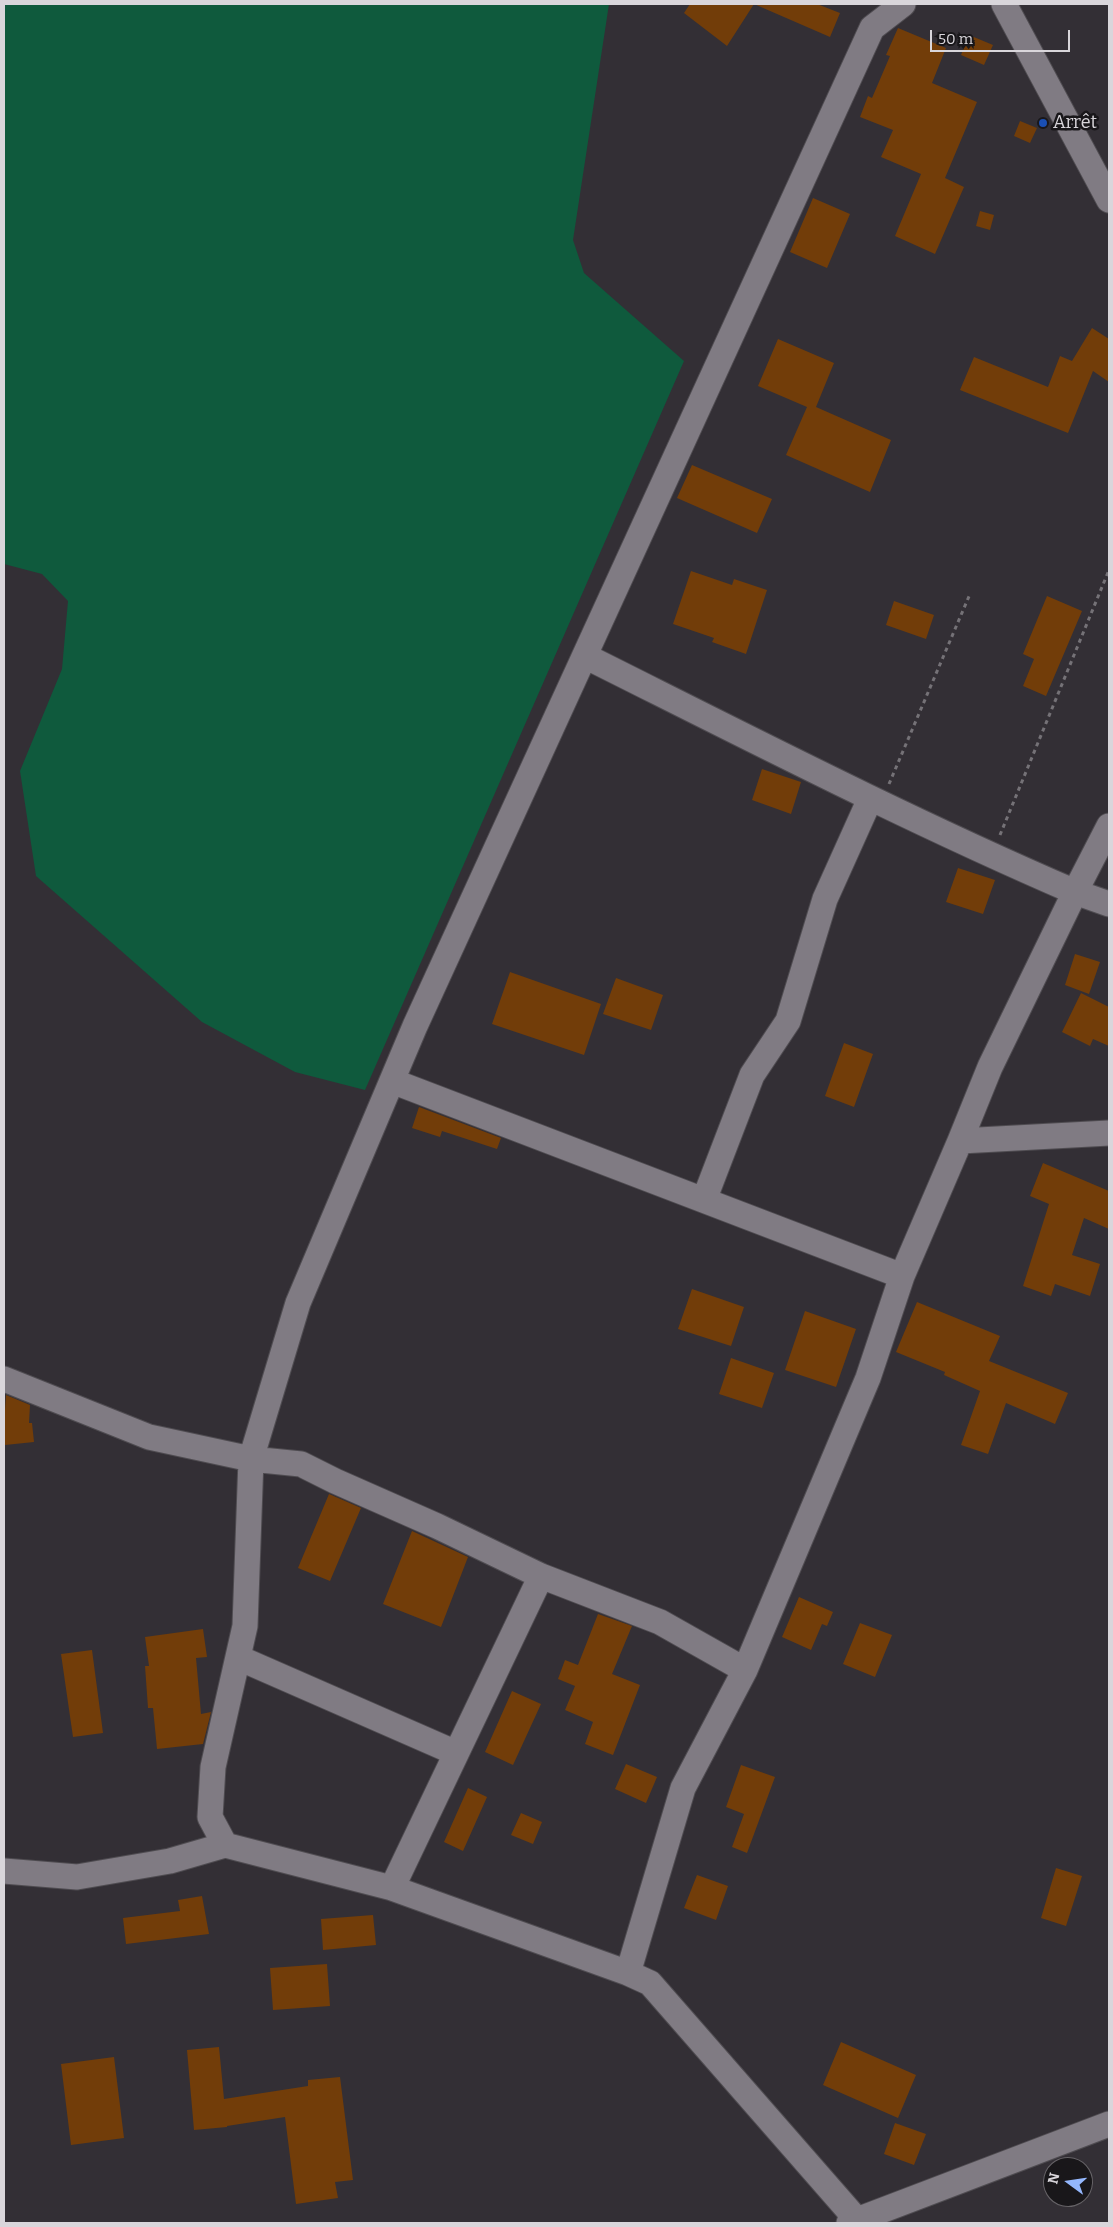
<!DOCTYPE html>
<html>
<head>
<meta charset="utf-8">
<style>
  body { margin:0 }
  #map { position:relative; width:1113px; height:2227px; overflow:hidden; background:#332f35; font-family:Bitter,serif }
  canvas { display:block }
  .frame { position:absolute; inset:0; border:5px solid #d9d6db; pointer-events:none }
  .north { position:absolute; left:1043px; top:2157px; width:50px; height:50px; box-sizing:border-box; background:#19171a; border:1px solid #666367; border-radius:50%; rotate:284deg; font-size:14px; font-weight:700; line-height:20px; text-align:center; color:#d9d6db }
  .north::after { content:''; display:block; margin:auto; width:18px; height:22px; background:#94b7fd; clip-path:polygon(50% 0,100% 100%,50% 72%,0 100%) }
  .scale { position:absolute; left:930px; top:30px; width:140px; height:22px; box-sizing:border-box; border:2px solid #d9d6db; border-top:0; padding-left:6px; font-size:15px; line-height:18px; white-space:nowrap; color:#d9d6db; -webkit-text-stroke:4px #19171a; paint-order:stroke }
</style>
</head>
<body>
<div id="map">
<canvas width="1113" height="2227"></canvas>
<div class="frame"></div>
<div class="north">N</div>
<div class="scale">50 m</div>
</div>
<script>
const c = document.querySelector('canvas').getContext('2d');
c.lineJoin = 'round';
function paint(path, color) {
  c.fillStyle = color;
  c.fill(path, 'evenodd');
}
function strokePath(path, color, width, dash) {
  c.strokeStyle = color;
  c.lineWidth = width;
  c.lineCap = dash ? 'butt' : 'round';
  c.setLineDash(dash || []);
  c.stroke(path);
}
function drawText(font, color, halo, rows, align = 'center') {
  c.font = font + ' Bitter,serif';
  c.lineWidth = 5;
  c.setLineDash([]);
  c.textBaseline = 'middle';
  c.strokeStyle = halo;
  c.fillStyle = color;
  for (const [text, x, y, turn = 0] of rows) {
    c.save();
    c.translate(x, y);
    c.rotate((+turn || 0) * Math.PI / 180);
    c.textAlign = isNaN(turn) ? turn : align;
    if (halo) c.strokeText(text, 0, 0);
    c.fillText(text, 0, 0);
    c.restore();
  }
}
const green = new Path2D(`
  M4,4h605l-36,236 11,33 100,88 -319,729 -70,-18 -93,-50 -166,-146 -16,-105 42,-102 6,-68 -26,-27 -38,-10z`);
const building = new Path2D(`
  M690,4h127l23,9 -10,24 -76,-33 -27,42 -43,-33z
  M898,28l48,20 -14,35 45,19 -32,76 19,9 -29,67 -40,-18 26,-62 -40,-17 12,-27 -33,-13 8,-21 4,2 18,-42 -4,-1z
  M969,35l24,10 -9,20 -23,-10z
  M1020,121l17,7 -7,15 -16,-7z
  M813,198l37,16 -23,54 -37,-16z
  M980,211l14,4 -4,15 -14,-4z
  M1092,328l17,11v43l-16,-11 -25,62 -108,-43 14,-33 74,30 12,-31 12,5z
  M778,339l56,24 -18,44 75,33 -21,52 -84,-37 21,-48 -49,-21z
  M692,465l80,34 -15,34 -80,-35z
  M691,571l41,14 2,-6 33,11 -21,64 -34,-12 2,-4 -41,-14z
  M1047,596l35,15 -36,85 -23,-10 11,-27 -11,-5z
  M894,601l40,14 -8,24 -40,-14z
  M762,769l39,13 -10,32 -39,-14z
  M958,868l37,12 -12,34 -37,-12z
  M1075,954l25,8 -11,32 -24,-9z
  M510,972l91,32 -17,51 -92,-31z
  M616,978l47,17 -12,35 -48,-16z
  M1081,993l28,14v39l-16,-7 -3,7 -28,-14z
  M844,1043l29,11 -19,53 -29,-11z
  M419,1107l82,31 -4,11 -55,-18 -2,6 -28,-9z
  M1043,1163l66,28v38l-25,-11 -12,37 28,9 -10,32 -35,-12 -4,12 -28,-10 26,-82 -19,-8z
  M692,1289l52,18 -13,39 -53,-17z
  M917,1302l83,34 -11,25 79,32 -13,31 -49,-21 -18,51 -27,-9 19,-54 -36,-16 1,-3 -49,-20z
  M805,1311l51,18 -20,58 -51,-17z
  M731,1358l43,15 -12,35 -43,-14z
  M6,1395l24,10 -1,18h3l2,19 -29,3 -1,-21z
  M329,1494l32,14 -31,73 -32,-13z
  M412,1531l56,26 -27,70 -58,-23z
  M799,1597l34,15 -6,14 -5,-2 -11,26 -29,-13z
  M598,1614l34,12 -20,48 28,11 -27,70 -28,-11 8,-22 -28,-12 10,-24 -17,-7 7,-19 13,5z
  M860,1623l32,12 -17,42 -32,-13z
  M203,1629l4,28 -11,1 5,56 10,-2 -8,32 -46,5 -4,-41h-5l-3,-42h4l-4,-29z
  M92,1650l11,83 -30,4 -12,-83z
  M512,1691l29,13 -28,61 -28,-13z
  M626,1764l31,13 -11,26 -31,-14z
  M741,1765l34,12 -28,76 -15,-6 12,-33 -18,-7z
  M468,1788l19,9 -24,54 -19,-9z
  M521,1813l21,9 -9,22 -22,-9z
  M1056,1868l26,8 -16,50 -25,-8z
  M697,1875l31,11 -12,34 -32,-12z
  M202,1896l7,38 -83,10 -3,-26 57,-7 -2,-11z
  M373,1915l3,30 -53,5 -2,-31z
  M327,1964l3,42 -57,4 -3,-42z
  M841,2042l75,33 -18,43 -75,-33z
  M219,2047l5,52 84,-13v-6l32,-3 13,103 -18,2 3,16 -42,6 -11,-87 -58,9v1l-33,3 -7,-80z
  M114,2057l10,81 -53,7 -10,-81z
  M895,2123l31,11 -12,31 -30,-11z`);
const path = new Path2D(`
  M889,784l81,-190
  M1000,835l109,-265`);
const minor = new Path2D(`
  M1004,4l105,196
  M585,656c162,81 323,164 490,236l-85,175 -30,74
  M1109,826l-34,66 34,12
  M392,1081l510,195
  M704,1200l48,-125 36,-54 37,-122 45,-100
  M4,1379l145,58 102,22 50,5 34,17 102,45 104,50 119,46 85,48
  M239,1658l217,95
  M4,1871l73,6 93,-16 55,-16
  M392,1888l149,-312
  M628,1973l55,-185 62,-118 123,-292 34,-102 58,-135 149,-8
  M849,2223l8,-3 -207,-237 -22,-10 -236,-85 -167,-43 -15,-28 3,-50 32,-141 6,-167 47,-156 117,-277 457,-998 31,-24
  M855,2223l2,-3 252,-96`);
const markers = [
  [1043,123,5,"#1a4fb4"]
];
const poiNames = [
  ["Arrêt",1053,123]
];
paint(green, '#0f5a3d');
paint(building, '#723d09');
strokePath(minor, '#4f4c51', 27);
strokePath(path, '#757277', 3, [4, 4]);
strokePath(minor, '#807b83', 25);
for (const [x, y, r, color] of markers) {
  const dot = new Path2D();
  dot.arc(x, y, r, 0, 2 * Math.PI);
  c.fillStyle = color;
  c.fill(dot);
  strokePath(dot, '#19171a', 2);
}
drawText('18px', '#d9d6db', '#19171a', poiNames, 'left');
</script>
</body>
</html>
